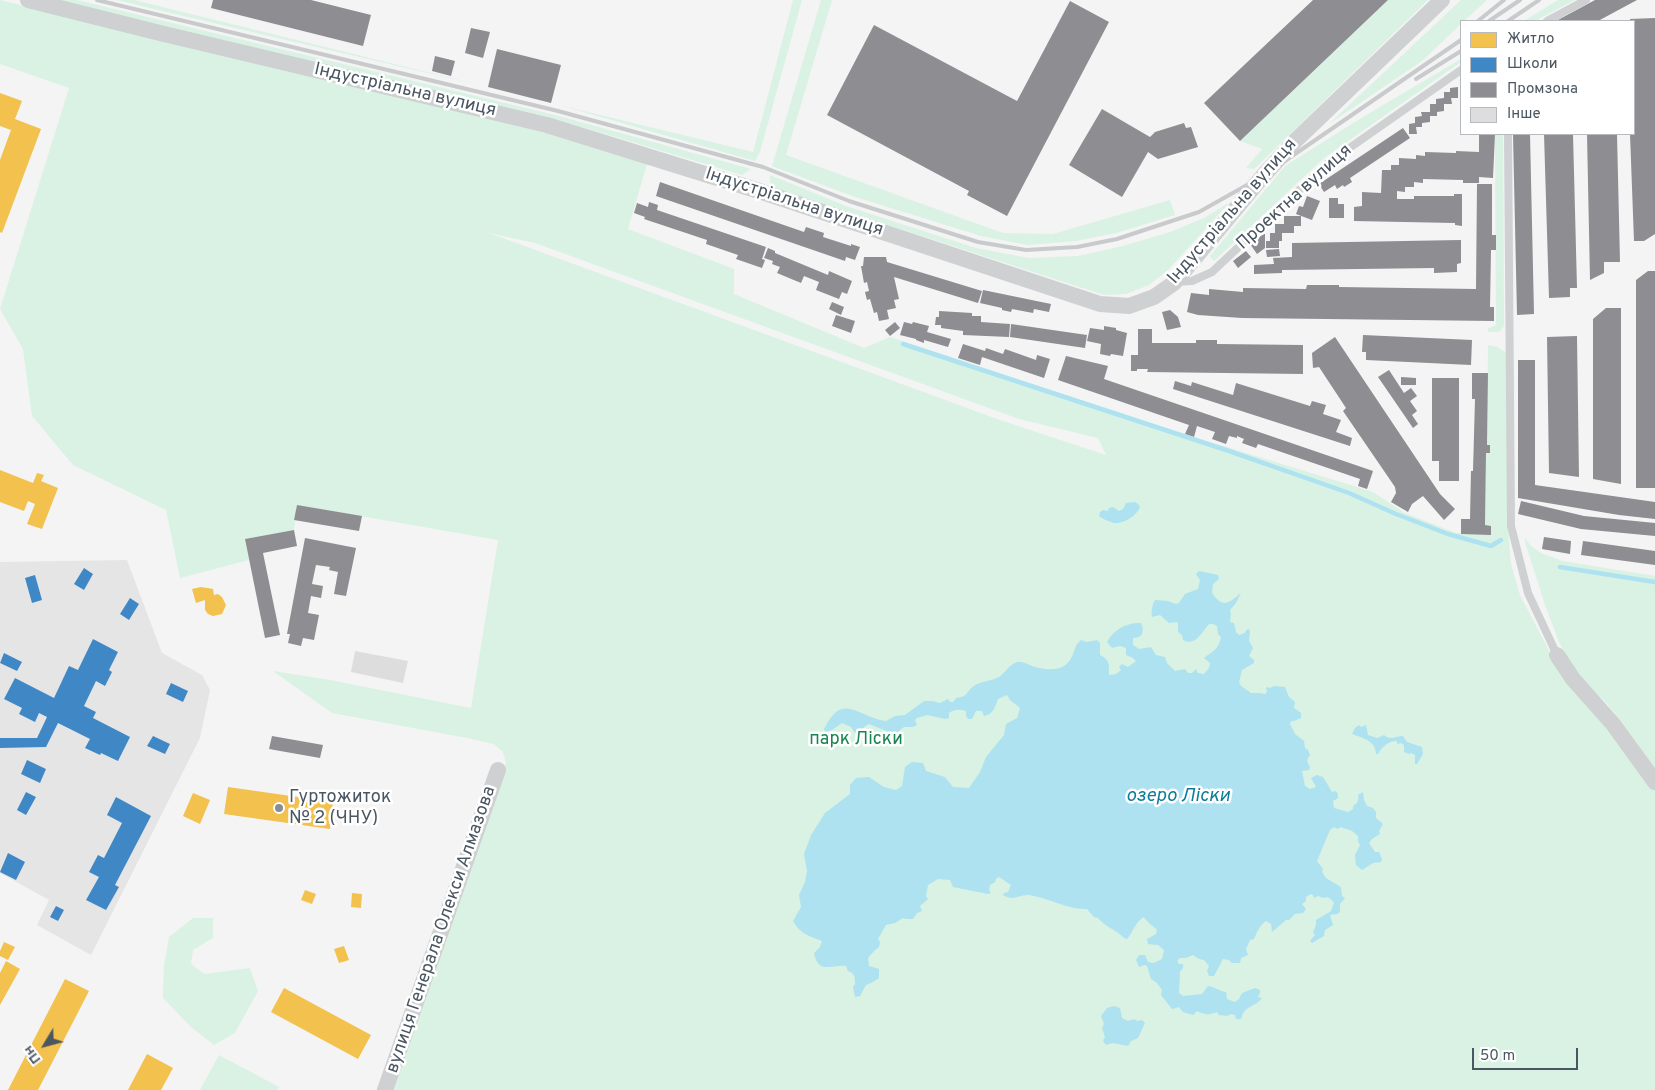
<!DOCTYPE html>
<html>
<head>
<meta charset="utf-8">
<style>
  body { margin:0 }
  #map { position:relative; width:1655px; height:1090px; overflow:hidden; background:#f4f4f4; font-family:Overpass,sans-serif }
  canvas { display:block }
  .legend { position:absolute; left:1460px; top:20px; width:175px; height:115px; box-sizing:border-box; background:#fff; border:1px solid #b7bbc0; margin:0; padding:6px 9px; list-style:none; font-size:15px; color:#4a5661 }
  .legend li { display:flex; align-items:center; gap:10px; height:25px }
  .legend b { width:25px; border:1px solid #b7bbc0 }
  .north { position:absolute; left:20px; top:1020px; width:50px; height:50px; -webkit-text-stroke:4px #fff; paint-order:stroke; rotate:233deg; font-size:14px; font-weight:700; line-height:20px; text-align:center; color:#4a5661 }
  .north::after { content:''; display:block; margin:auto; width:18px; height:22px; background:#4a5661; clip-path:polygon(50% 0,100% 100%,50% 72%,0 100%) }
  .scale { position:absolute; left:1472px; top:1048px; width:106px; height:22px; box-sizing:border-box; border:2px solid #4a5661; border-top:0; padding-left:6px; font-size:15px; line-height:18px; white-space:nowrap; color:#4a5661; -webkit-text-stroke:4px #fff; paint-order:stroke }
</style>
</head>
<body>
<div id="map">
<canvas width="1655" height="1090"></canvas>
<ul class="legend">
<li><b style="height:14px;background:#f2c14e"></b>Житло</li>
<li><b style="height:14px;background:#3f88c5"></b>Школи</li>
<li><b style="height:14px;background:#8d8d92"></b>Промзона</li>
<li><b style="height:14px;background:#ddddde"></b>Інше</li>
</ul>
<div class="north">Пн</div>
<div class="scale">50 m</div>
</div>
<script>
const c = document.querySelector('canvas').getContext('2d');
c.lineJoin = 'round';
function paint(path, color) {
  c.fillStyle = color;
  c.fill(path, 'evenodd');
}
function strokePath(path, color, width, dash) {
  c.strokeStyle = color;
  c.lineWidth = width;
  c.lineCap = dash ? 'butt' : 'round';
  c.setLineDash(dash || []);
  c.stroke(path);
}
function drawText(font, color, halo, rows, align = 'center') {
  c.font = font + ' Overpass,sans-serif';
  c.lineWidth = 5;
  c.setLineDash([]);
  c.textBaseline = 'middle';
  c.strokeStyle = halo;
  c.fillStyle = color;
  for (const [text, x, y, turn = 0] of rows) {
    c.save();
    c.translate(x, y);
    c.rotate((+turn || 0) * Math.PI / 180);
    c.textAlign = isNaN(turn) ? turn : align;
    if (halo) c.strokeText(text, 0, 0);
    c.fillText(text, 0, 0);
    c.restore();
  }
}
const education = new Path2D(`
  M127,560l35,93 40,22 8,15 -10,48 -109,217 -54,-30 12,-25 -49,-27v-311z`);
const green = new Path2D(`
  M0,0l546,133 101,31 -19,65 106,40v25l130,54 26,-11 304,100 179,55 32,21 51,20 35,1v-8l-6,-1 1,-72h4v-8h-3l1,-100 10,2 8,6 2,173 3,38 9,31 35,67 100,127v301h-1262l113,-327 -3,-11 -9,-8 -27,-6 -135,-25 -59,-42 57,9 141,28 27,-168 -201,-35 -3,25 -49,9 4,21 -69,18 -14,-68 -93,-45 -41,-49 -9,-67 -23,-40 69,-221 -69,-24zM489,233l46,10 484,176 79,19 8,17 -106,-35z
  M54,0h23l482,116 192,53 -9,6 -193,-58z
  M117,0h17l354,87 -326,-76z
  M793,0h9l-42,152 -5,9 -196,-56 194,47z
  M821,0h11l-46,155 217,78 50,1 117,-34 5,15 -59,18 -40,8 -49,4 -46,-9 -129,-40 -80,-30z
  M1388,0h40l-174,169 -8,-1 16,-19 -22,-8z
  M1461,0h26l-23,21h-3v3l-39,37 -93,63z
  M1558,0h17l-40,21h-11z
  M1461,59v3l-137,96 -110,103 -2,-2 -2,-3 75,-90 78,-49z
  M1495,134h8l1,192 -5,6h-11v-3l8,-4z
  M770,175l76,31 130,42 53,10 49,-2 45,-10 47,-14 34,-14 26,-16 -63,69 -18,14 -23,9 -22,1 -330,-107 -4,-6z
  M1525,538l6,8 10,7 22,8 92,15v193l-34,-48 -17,-21 -12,-10 -22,-28 -11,-20 -14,-37 -20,-63z
  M193,918h20v20l-20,12 -2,14 13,10 46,-6 8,23 -23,42 -21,12 -22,-17 -29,-30 1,-32 5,-29z
  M219,1055l60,32 -2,3h-77z`);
const water = new Path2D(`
  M1135,502l3,2 2,3c-2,7 -15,16 -23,16 -3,1 -15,-4 -18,-7l1,-4 3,-2 5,1 1,-3 4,-1 6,4 4,-2 3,-6z
  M1199,571l19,4 1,4 -6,5 -1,9c11,16 17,10 29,0l-5,10 -6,7 1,4 -1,8 4,1 2,9 3,3 6,-2 1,-3 3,-1 1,3 -1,9 4,7 -4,8 5,4v3l-12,7 -3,12 2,4 10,7h9l5,1 2,-2 -1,-4 1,-1 3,1 4,-2 11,1 4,10 6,5 -1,6 7,5v5l-7,3h-3l-1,3 5,10 9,7 1,7 3,2 2,5c-4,5 -3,7 0,12l-1,3 -7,1 3,15 5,3 6,-2 -5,-9 6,-3 6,2 9,15 4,-1 2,3v4l-5,3 1,7 14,4 5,-3v-3c5,-3 6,-6 5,-11l5,-3 1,8 3,6 6,2 3,4v6l7,6 -4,7 1,3 -8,5 -3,4 6,9h4l3,7 -1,3 -8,1 -11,7 -6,-5 -1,-10 5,-10 -2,-4v-5l-6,-5 -11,-4 -4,2 -3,-2 -4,3 -13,31 6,8 -1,3 4,6 15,9 1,9 3,2 -5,6v8l-3,2 -7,1 3,10 -8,5 -1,6 -12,7 -2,-2 5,-6 -2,-3 3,-7v-5l15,-9 3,-9 -6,-5 -5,1 -5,-2 -4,2 -1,-3 -2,-1 -5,3v4l-4,3 4,5 -3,4 -8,1 -6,6h-3l-14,12 -1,-8 -5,-3c-6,4 -9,11 -12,18l-4,1 -4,9 2,6 -7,3 -1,5h-8l-3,-3 -6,-1 -9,17h-5l-2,-5 2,-5 -5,-6 -5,-1 -6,-4 -7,3h-6l-3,3 2,3h4v4l-3,4 -1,21 4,3 19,-2 6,-8c7,1 11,5 18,6l1,7 8,3 4,-3 3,-6 13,-5 5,2v3l-2,4 4,1c-7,10 -17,6 -21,21h-5l-1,-4 -4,-1 -4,2 -8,-1 -2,-3c-7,3 -13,3 -20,-1l-4,4 -10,-3 -4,-5 -7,2 -11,-14 1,-5 -5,-7 -6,-4 -4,-13 -2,-1 -6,2 -3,-7 3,-5h6l3,7 6,1 8,-4 2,-9 -6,-5 -10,-1 -1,-5 9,-5 1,-4c-4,-5 -10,-7 -13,-13 -9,5 -10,14 -17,22l-3,-1c-7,-8 -19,-11 -26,-20l-4,-1 -7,-8c-20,1 -37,-11 -58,-14 -10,-1 -15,7 -26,0l1,-2 4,-1 3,-7 -12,-8 -3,2 -1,3 -5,3 -1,5 2,3 -3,1 -35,-7 -3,-7 -12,-1 -10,6 -2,11 2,3 -8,7 2,5 -5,2 -4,6h-7l-3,-1 -8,5 -9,2 -8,14 2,3 -1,5 -5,4 -6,7 1,8 10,3v9l-6,4 -7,3 -6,11 -5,1 -2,-10 2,-3c0,-6 0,-11 -7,-13l-2,-5c-14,-2 -28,9 -32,-13l6,-6 2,-6c-13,-5 -23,-8 -29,-20l8,-14 -2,-12 6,-13 2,-11 -3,-17 7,-19 14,-22 25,-19v-9l6,-7 13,-1 15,10 12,3 6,-4 3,-19 7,-5 11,1 3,8 19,6 8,10 16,1 11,-16 6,-15 18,-22 2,-11 11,-6 3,-10 -10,-8 -3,-5 -9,4c-3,8 -4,15 -14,17l-2,-5h-6l-4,8h-4l-2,-3v-5c-6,-2 -12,-2 -17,2v5l-4,1 -18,-4 -10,3 -2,2 2,5 -4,2h-9l-6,5h-9l-20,-8 -14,9 -4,-6 -9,-4 -10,7 -7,2 -1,-3c19,-39 34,-11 62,-8l9,-5 10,-1 19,-14h8l8,2 8,-4 2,3h3l3,-4c14,-2 9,-6 18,-12 7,-5 18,-5 25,-9 6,-4 11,-13 18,-15 5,-1 10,2 15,4 8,3 22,5 30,1 14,-7 9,-19 19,-27l6,2 10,-2 3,3v12c10,5 9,9 9,20l7,-1 5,-4 -2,-3 3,-3 6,3 8,-6 -3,-3 -7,-3v-7l-6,-2 -8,2 -5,-6c6,-12 20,-20 34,-19 4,9 1,15 -8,15v7l6,4 12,-2 5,8 9,2 2,6 8,8 10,-2 3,4h4l4,-4 2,4 6,1 5,-6 1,-5 -6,-5c9,-7 15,-9 17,-21l-3,-3 -1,-8 -4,-2h-4c-7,8 -14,23 -26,16l-1,-5 -4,-3v-8l-1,-2 -8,1 -9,-8 -8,2c-1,-4 0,-13 3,-17l13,1 8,3 3,-1 6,-9 13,-5 2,-9 -4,-6z
  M1359,725l2,2 5,-2 2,10 9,3 7,-3c6,6 12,1 19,1l4,6 15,5 1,7 -6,10h-2v-9l-4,-2 -2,1 -5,-2v-7l-3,-2 -4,1v-3c-9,0 -15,6 -19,13h-2c0,-13 -13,-16 -24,-20l3,-6z
  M1114,1006l6,2 2,10 6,3 6,-2 3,2 5,-1 3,3 -7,15 -7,3 -3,5 -15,-3 -7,2 -3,-4 2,-4 -3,-9 2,-4 -3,-8 6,-8z`);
const homes = new Path2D(`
  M0,93l22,8 -7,18 26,10 -39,104 -2,-1v-72l11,-30 -11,-4z
  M0,470l33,13 4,-10 7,2 -3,6 17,7 -16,41 -15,-5 8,-20 -7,-3 -4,10 -24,-9z
  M201,587l12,2 1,6 4,-1 4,3 4,8 -4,9 -9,2 -5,-2 -3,-4v-10l-9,3 -4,-14z
  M228,787l105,15 -3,27 -106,-15z
  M193,793l17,7 -10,24 -17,-8z
  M305,890l11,4 -4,10 -11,-4z
  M352,893l10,1 -1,14 -10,-1z
  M4,942l11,5 -7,13 -8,-4v-5z
  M344,946l5,14 -10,3 -5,-14z
  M6,961l14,8 -20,36v-32z
  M65,979l24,12 -51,99h-30z
  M284,988l87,47 -13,24 -87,-47z
  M147,1054l26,14 -12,22h-33z`);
const schools = new Path2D(`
  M84,568l9,6 -9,16 -10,-6z
  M35,575l7,25 -10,3 -7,-25z
  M130,598l9,6 -10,16 -9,-6z
  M93,639l25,13 -9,18 3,2 -7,14 -9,-5 -12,25 12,6 -3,6 37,19 -12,24 -17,-8 -1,2 -15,-7 5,-9 -32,-16 -12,24 -46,1v-10h37l10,-21 -8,-4 -4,9 -16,-8 3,-6 -18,-9 11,-21 39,20 15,-32 9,4z
  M4,653l18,9 -5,9 -17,-8z
  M171,683l17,8 -5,11 -17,-8z
  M153,736l17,8 -5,10 -18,-8z
  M27,760l19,9 -6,14 -19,-9z
  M26,792l10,5 -10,18 -9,-5z
  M116,797l35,19 -36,69 4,2 -13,23 -20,-10 13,-23 -10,-5 9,-17 6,3 18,-35 -15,-8z
  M8,853l17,9 -9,18 -16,-8z
  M56,906l8,4 -6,11 -8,-4z`);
const industry = new Path2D(`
  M213,0h98l60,15 -8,31 -152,-38z
  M1313,0h75l-148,141 -36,-38z
  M1595,0h42l-39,21h-42z
  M1070,1l39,21 -102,194 -40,-21 2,-4 -142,-76 47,-90 143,76z
  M1655,18v216l-11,7h-10l-4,-107h4v-113h-4v-2z
  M471,28l19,4 -7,26 -18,-5z
  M497,49l64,16 -10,38 -63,-16z
  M435,56l20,5 -4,15 -19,-5z
  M1458,87v11h-7l1,6h-8v7l-7,1v4h-7v6l-8,1v4h-6l1,7h-8v-10l6,-1v-6l7,-1 -1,-4h9v-8h6v-5l8,-1v-6h6v-4z
  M1102,109l48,28 5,-5 29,-9 2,5 5,-1 7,20 -40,12 -10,-7 -26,45 -53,-32z
  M1403,128l7,10 -60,40 2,4 -8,5 -1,-2 -6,4 -2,-4 -11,7 -5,-8z
  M1479,134h16l-2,44 -14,-1v6h-16v-3l-40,-1v4l-9,-1v5h-9v5l-8,-1v8h17v-3h40v-2h8v32l-7,-1v-2l-101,-2v-14l8,-1v-14l19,1 1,-23h9v-5h8v-7l17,1v-4l9,1v-4l31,1v-2l23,1z
  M1513,134h17l4,180 -17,1z
  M1544,134h29l4,154h-7v9l-21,1z
  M1587,134h30l3,128h-16v11l-14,7z
  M660,182l144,50 2,-5 18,6 -1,4 28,9v-2l9,3 -5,13 -9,-3 -1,4 -189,-65z
  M1477,184h15v51h4v15h-5l-1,57h4v14l-252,-3 -44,-3 -11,-3 4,-19 18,2v-6l34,3v-4l63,1 1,-4h32v2l137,2z
  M1307,196l13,5 -8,19 -16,-6 3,-8 4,1z
  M1329,198h9v6h6v14h-15z
  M649,202l9,3 -1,5 109,37 -4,12 3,1 -3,8 -26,-9 2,-4 -32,-11 1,-4 -63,-21 1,-2 -11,-4 3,-10 11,4z
  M1284,216h17v10h-7v7h-12v8h-3v7h-13v-7h4v-8h5v-9h9z
  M1265,233v15l-8,6 -7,-10z
  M1461,240v23l-4,1v8l-23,1v-5l-152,2v3l-28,1v-9l20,-1 -1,-6 19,-1v-14z
  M768,248l7,3v2l53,22 1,-4 23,10 -5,13 -5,-2 -3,7 -23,-9 3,-8 -15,-6 -3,7 -24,-10 3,-6 -8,-3 1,-3 -9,-3z
  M1279,249l1,7 -13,1 -1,-7z
  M1246,251l5,6 -13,11 -5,-7z
  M864,257h22l1,5 95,29 -4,12 -84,-26 5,22 -5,1 2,8 -9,2 2,9 -10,2 -2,-9 -3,1 -4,-14 -3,1 -2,-8 4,-1 -2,-9 -3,1 -3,-17h2z
  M1648,271h7v217h-19v-208z
  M983,290l68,14 -2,8 -15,-3 -1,4 -21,-4 -1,3 -9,-2v-2l-22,-5z
  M832,302l12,5 -3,8 -12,-6z
  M1606,308h15v176l-28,-5v-160z
  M1170,310l8,7 3,10 -14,3 -5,-18z
  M939,311l33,2v3h9v6l29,2 -1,13 -46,-2v-4l-22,-3v-3h-6l1,-8h3z
  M836,315l19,6 -4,12 -19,-7z
  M895,322l5,6 -10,8 -5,-6z
  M904,322l8,2 1,-2 16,4 -2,6 24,7 -3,8 -24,-7v3l-8,-3v-1l-16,-4z
  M1011,324l76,11 -2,13 -75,-11z
  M1104,326l12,2v2l11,3 -4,23 -12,-2 -1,2 -10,-2 1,-10 -14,-3 3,-13 14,2z
  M1138,329h14v14h44v-3h21v4l86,1v29l-156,-2 1,-3h-11v2h-6v-16h7z
  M1363,335l109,5 -1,25 -105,-5v-8h-4z
  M1577,336l2,141 -30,-4 -2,-136z
  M1335,337l105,157 15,15 -11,11 -21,-24 -11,8 -4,8 -17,-10 5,-9 -1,-6 -52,-76 3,-3 -27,-41 -6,1 -1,-15z
  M963,344l22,7 1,-3 17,6 2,-5 31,11 1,-5 13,4 -6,19 -62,-21 -2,8 -22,-7z
  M1066,356l42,10 -4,13 269,92 -6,18 -9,-3 2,-7 -102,-35 -2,4 -14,-5 2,-4 -7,-3v2l-8,-2 -3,8 -14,-5 3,-7 -18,-6 -3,11 -9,-3 4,-9 -131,-45z
  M1518,360h17v125l120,17v17l-36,-4 -101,-17z
  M1389,370l15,23 7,-5 6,8 -7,5 7,10 -5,4 6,9 -5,4 -35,-51z
  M1472,373h16l-1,72h3v8h-4l-1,72 6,1v9l-30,-1v-15h9l1,-48h2l2,-72h-3z
  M1401,377l15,1v7h-15z
  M1432,378h27v103h-20v-20h-7z
  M1175,381l16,5 1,-4 41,13 3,-12 74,23 2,-5 14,4 -3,9 18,6 -5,12 16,6 -2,8 -177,-57z
  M1521,501l63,15 71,7v13l-74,-7 -63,-15z
  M297,505l65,11 -3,15 -65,-11z
  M294,530l3,16 -34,7 17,82 -15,3 -20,-99z
  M1544,537l27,4 -1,13 -28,-5z
  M305,538l51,10 -10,48 -12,-2 4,-22 -9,-2 1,-3 -14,-2 -4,19 11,2 -2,12 -10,-2 -3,17 11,2 -5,25 -11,-2 -2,8 -13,-3 2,-9h-3z
  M1583,541l72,10v14l-74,-10z
  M272,736l51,9 -3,13 -51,-9z`);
const stream = new Path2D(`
  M903,344l323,106 123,43 47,21 52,20 43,12 10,-6
  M1560,567l95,15`);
const building = new Path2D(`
  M355,651l53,10 -5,22 -52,-11z`);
const service = new Path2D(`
  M1547,21l39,-21
  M1508,134l3,392 17,67 29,62
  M1176,282l16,-1 20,-9 116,-109 133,-93`);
const minor = new Path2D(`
  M28,0l132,33 387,92 209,65 344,114 29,2 25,-9 20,-14 89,-107 32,-35 147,-141
  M1557,655l16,24 40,45 42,58
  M385,1090l113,-320`);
const rail = new Path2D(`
  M97,0l461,111 205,56 86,34 129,41 48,8 51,-3 40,-8 82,-27 64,-36 198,-136
  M1478,21l26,-21
  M1489,21l31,-21
  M1508,21l31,-21
  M1416,79l45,-28`);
const markers = [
  [279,808,5,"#868d94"]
];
const streetNames = [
  ["Індустріальна вулиця",405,91,13],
  ["Проектна вулиця",1295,198,-42],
  ["Індустріальна вулиця",794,203,18],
  ["Індустріальна вулиця",1233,212,-49],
  ["вулиця Генерала Олекси Алмазова",442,930,-71]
];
const parkNames = [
  ["парк Ліски",856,740]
];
const poiNames = [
  ["Гуртожиток",289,798],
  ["№ 2 (ЧНУ)",289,819]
];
const waterNames = [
  ["озеро Ліски",1178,797]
];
paint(education, '#e6e5e6');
paint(green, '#d9f2e3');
paint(water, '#aee2f0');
paint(homes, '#f2c14e');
paint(schools, '#3f88c5');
paint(industry, '#8d8d92');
strokePath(stream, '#aee2f0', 4.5);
paint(building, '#ddddde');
strokePath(service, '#ced0d2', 8);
strokePath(minor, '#ced0d2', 16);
strokePath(rail, '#c9cacc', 4);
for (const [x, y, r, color] of markers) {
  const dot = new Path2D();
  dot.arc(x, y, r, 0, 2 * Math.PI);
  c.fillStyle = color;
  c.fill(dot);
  strokePath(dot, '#fff', 2);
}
drawText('18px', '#4a5661', '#fff', streetNames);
drawText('18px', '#17864f', '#fff', parkNames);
drawText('18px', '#4a5661', '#fff', poiNames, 'left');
drawText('italic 19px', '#0c7c9b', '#fff', waterNames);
</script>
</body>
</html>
